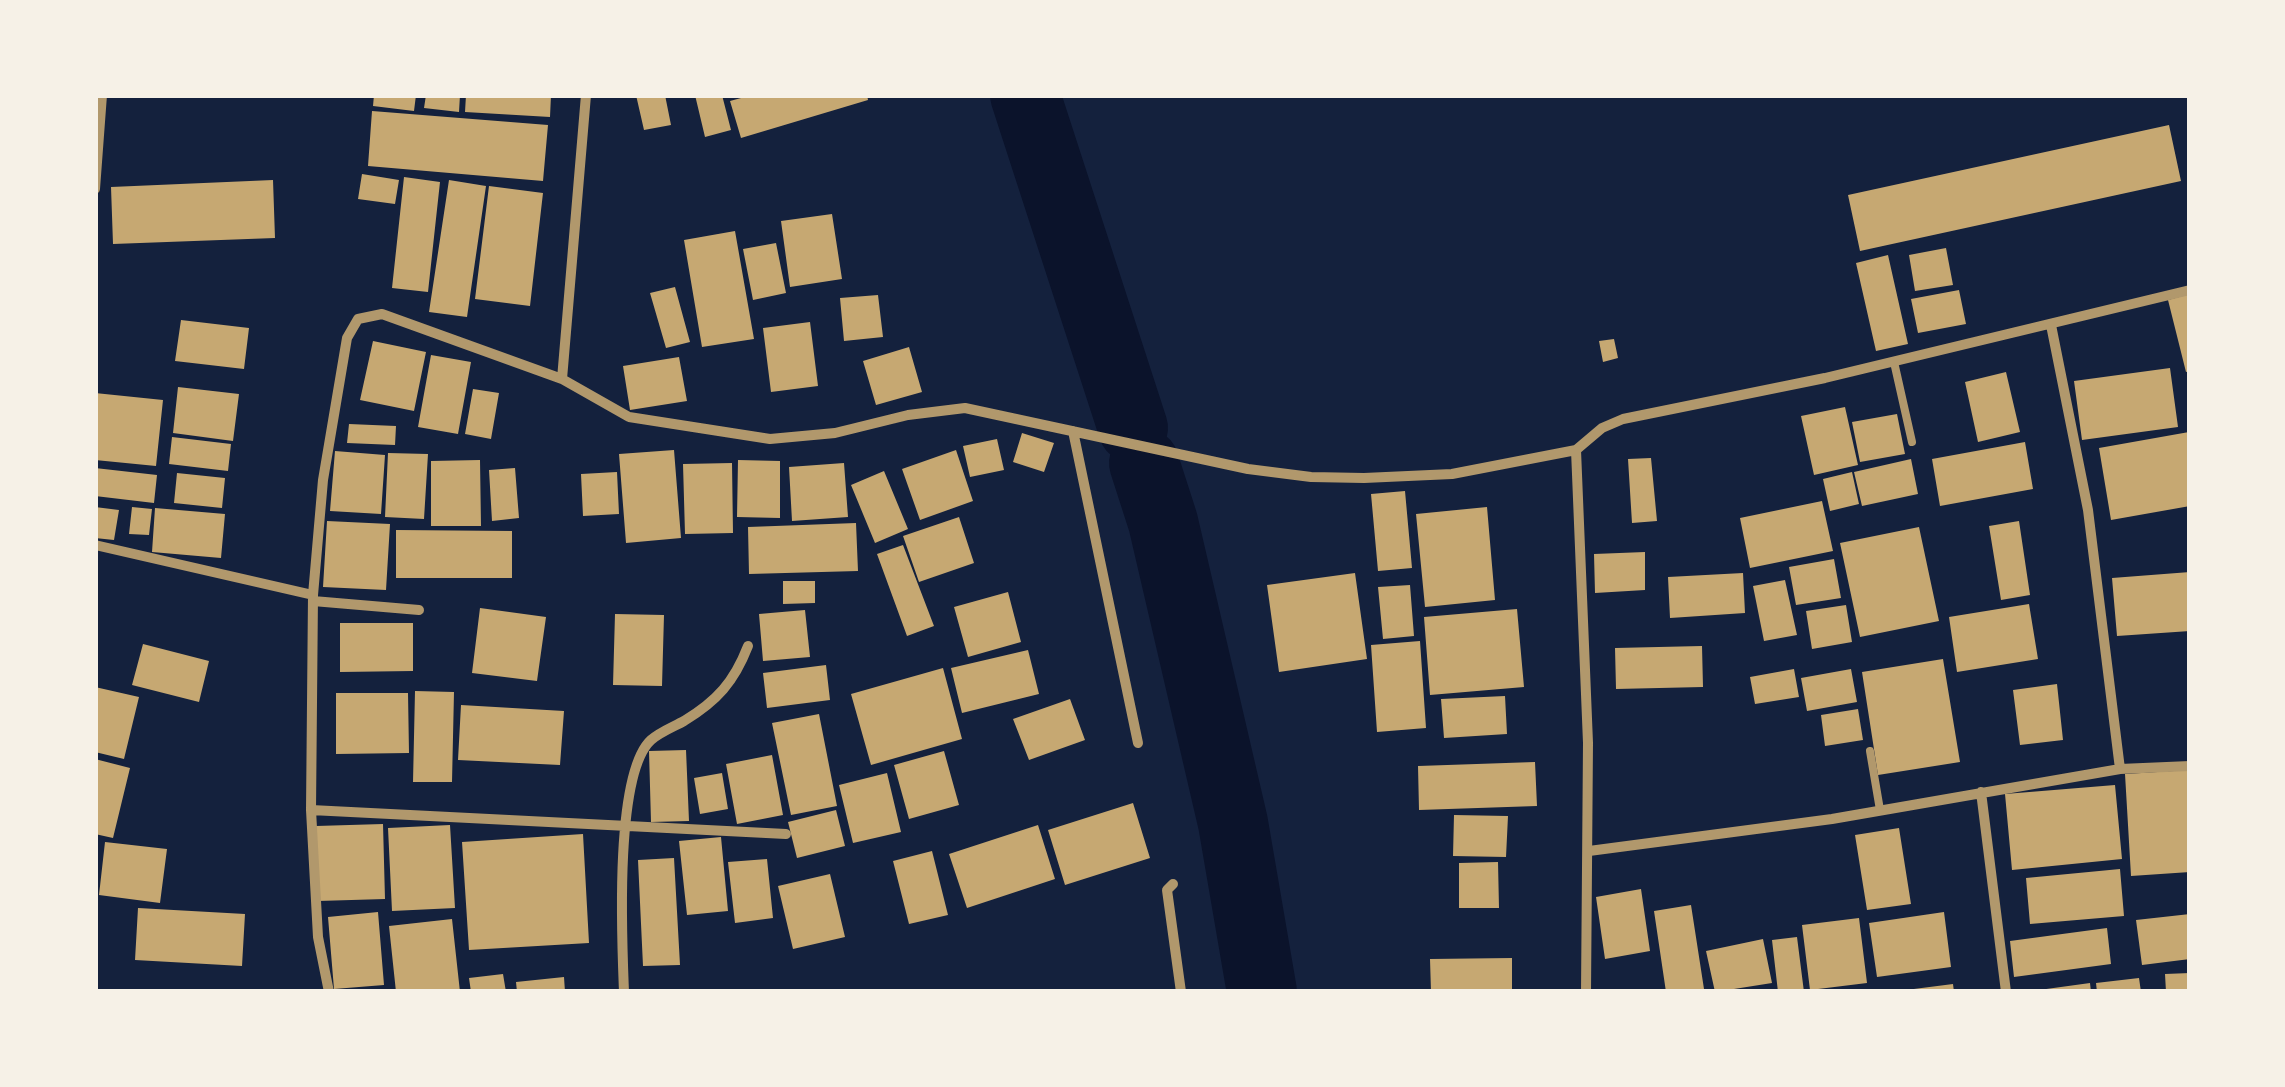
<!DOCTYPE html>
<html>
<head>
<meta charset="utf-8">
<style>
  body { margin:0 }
  #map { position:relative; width:2285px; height:1087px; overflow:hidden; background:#14213d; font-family:Roboto,sans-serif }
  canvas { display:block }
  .frame { position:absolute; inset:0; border:98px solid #f6f1e7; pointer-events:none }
</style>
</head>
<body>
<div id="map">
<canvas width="2285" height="1087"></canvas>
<div class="frame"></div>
</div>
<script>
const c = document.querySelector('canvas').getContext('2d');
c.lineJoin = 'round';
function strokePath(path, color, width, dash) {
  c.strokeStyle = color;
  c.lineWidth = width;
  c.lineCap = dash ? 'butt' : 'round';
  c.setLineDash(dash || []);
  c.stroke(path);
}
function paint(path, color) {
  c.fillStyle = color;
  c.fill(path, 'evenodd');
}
const river = new Path2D(`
  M1025,95l108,333
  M1144,463l19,59 70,301 29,169`);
const building = new Path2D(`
  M374,95h42l-2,16 -41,-5z
  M426,95h34l-1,17 -35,-4z
  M466,95h85l-1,22 -85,-5z
  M636,95h29l6,30 -27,5z
  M695,95h27l9,35 -26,7z
  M752,95h115l1,5 -127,38 -11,-37z
  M372,111l176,14 -5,56 -175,-15z
  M2169,125l12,56 -321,70 -12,-56z
  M362,174l37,6 -4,24 -37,-5z
  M404,177l36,5 -12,110 -36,-4z
  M273,180l2,58 -162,6 -2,-57z
  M449,180l37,6 -19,131 -38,-5z
  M489,186l54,7 -13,113 -55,-7z
  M832,214l10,65 -52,8 -9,-66z
  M735,231l19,108 -52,8 -18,-107z
  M776,243l10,50 -33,7 -10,-51z
  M1946,248l7,37 -38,6 -6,-36z
  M1888,255l20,89 -32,7 -20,-88z
  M675,287l15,55 -24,6 -16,-55z
  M1959,290l7,34 -48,9 -7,-34z
  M2190,294v77l-4,1 -18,-72z
  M878,295l5,42 -39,4 -4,-43z
  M181,320l68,8 -5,41 -69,-8z
  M810,322l8,64 -47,6 -8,-64z
  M1614,339l4,19 -15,4 -4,-21z
  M373,341l53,11 -12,59 -54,-11z
  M909,347l13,45 -46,13 -13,-44z
  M431,355l40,7 -13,72 -40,-7z
  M679,357l8,44 -57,9 -7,-44z
  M2170,368l8,59 -96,13 -8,-59z
  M2006,372l14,60 -42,10 -13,-60z
  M178,387l61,7 -6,47 -60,-8z
  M473,389l26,4 -8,46 -26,-5z
  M95,393l68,7 -7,66 -61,-6z
  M1845,407l13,58 -44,10 -13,-59z
  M1897,414l8,40 -45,8 -8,-40z
  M349,424l47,2 -1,19 -48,-2z
  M2189,432l1,74 -79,14 -12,-72z
  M1022,433l32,10 -10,29 -31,-10z
  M172,437l59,7 -3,27 -59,-7z
  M997,439l7,31 -34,7 -7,-31z
  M2025,442l8,47 -93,17 -8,-47z
  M674,450l7,88 -55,5 -7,-89z
  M956,450l17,51 -53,19 -18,-51z
  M335,451l50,4 -4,59 -51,-3z
  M388,453l40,1 -4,65 -39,-2z
  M1651,458l6,63 -25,2 -4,-64z
  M1911,459l7,35 -56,12 -8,-34z
  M480,460l1,66h-50v-65z
  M738,460l42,1v57l-43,-1z
  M732,463l1,70 -48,1 -2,-70z
  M844,463l4,54 -56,4 -3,-54z
  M95,468l62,7 -3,28 -59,-7z
  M515,468l4,50 -27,3 -3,-51z
  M884,471l24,58 -33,14 -24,-58z
  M617,472l2,42 -36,2 -2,-42z
  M1852,472l7,32 -29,7 -7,-32z
  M177,473l48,5 -3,30 -48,-5z
  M1405,491l7,77 -34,3 -7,-77z
  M1822,501l11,50 -83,17 -10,-50z
  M95,507l24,3 -5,30 -19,-2z
  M132,507l20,2 -3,26 -20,-1z
  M1487,507l8,93 -70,7 -9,-93z
  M155,508l70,6 -4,44 -69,-6z
  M959,517l15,46 -55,19 -16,-46z
  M327,521l63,3 -4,66 -63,-3z
  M2019,521l11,74 -29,5 -12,-74z
  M856,523l2,48 -109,3 -1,-47z
  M1919,527l20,94 -79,16 -20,-94z
  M396,530l116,1v47h-116z
  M903,545l31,81 -27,10 -30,-82z
  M1645,552v38l-50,3 -1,-39z
  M1834,559l7,39 -45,7 -7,-38z
  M2190,572v59l-73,5 -5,-58z
  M1355,573l12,86 -88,13 -12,-87z
  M1743,573l2,40 -75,5 -2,-41z
  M1785,580l12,55 -33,6 -11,-55z
  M783,581h32v22l-32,1z
  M1410,585l4,51 -31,3 -5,-52z
  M1008,592l13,50 -53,15 -14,-50z
  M2029,604l9,55 -81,13 -8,-55z
  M1846,605l6,37 -40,7 -6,-38z
  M480,608l66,9 -9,64 -65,-8z
  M1517,609l7,78 -94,8 -6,-78z
  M805,610l5,47 -47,4 -4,-47z
  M615,614l49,1 -2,71 -49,-1z
  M340,623h73v48l-73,1z
  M1420,641l6,87 -49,4 -6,-87z
  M143,644l66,17 -10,41 -67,-17z
  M1702,646l1,41 -87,2 -1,-41z
  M1028,650l11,44 -77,19 -11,-45z
  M1943,659l17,103 -82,13 -16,-103z
  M826,665l4,35 -63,8 -4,-35z
  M943,668l19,71 -91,26 -20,-71z
  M1794,669l5,28 -44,7 -5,-27z
  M1851,669l6,33 -50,9 -6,-33z
  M2057,684l6,56 -43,5 -7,-55z
  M95,687l44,10 -15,62 -29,-7z
  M415,691l39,1 -2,90h-39z
  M336,693h72l1,60 -73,1z
  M1505,696l2,38 -63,4 -3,-39z
  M1070,699l15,41 -56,20 -16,-41z
  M461,705l103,6 -4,54 -102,-5z
  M1858,709l5,31 -38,6 -4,-31z
  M819,714l18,92 -46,9 -19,-92z
  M686,750l3,71 -38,1 -2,-71z
  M944,751l15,54 -50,14 -15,-54z
  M772,755l11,60 -46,9 -11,-60z
  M95,759l35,9 -17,70 -18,-4z
  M1535,762l2,44 -118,4 -1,-44z
  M2190,770v102l-59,4 -6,-102z
  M722,773l6,36 -28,5 -6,-36z
  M887,773l14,59 -48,11 -14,-58z
  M2115,785l7,74 -110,11 -7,-76z
  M1133,803l17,55 -85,27 -17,-55z
  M836,810l9,36 -48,12 -9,-36z
  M1454,815l54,1 -2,41 -53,-1z
  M383,824l2,75 -67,2 -2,-75z
  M450,825l5,83 -63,3 -4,-83z
  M1038,825l17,54 -88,29 -18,-54z
  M1899,828l12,76 -44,6 -12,-75z
  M583,834l6,109 -120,7 -7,-108z
  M721,837l7,74 -41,4 -8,-74z
  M105,842l62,7 -7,54 -61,-8z
  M932,851l16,64 -39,9 -16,-63z
  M674,858l6,107 -37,1 -5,-106z
  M767,859l6,59 -38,5 -7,-61z
  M1498,862l1,46h-40v-45z
  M2120,869l4,47 -94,8 -4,-46z
  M830,874l15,63 -52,12 -15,-63z
  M1641,889l9,62 -45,8 -9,-62z
  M1691,905l13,84 -38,3 -12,-81z
  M138,908l107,6 -3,52 -107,-6z
  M378,912l6,73 -50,4 -6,-72z
  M1944,912l7,55 -74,10 -8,-54z
  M2190,914v45l-48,6 -6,-45z
  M1859,918l8,65 -57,7 -8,-65z
  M452,919l8,73h-64l-7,-66z
  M2107,928l4,36 -97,13 -4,-36z
  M1797,937l7,55h-26l-6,-52z
  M1763,939l9,44 -57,9 -9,-41z
  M1512,958v34h-81l-1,-33z
  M2190,973v19h-24l-1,-18z
  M503,974l3,18h-35l-2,-14z
  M564,977l1,15h-48l-1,-10z
  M2139,978l2,14h-44l-1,-9z
  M2090,983l1,9h-52v-2z
  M1953,984l1,8h-48v-2z`);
const service = new Path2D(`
  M1894,362l18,80
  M1870,751l10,59`);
const minor = new Path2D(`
  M95,189l7,-94
  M2051,325l37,185 32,259
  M562,379l24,-284
  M1073,431l65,312
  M1576,450l12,293 -2,249
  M95,545l218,50
  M313,601l106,9
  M1981,792l25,200
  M311,810l475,24
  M1589,851l243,-32 288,-50 70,-3
  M1173,884l-6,6 14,102
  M329,992l-11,-55 -7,-127 2,-215 10,-115 24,-142 11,-19 24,-5 180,65 67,38 141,22 65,-6 73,-18 57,-7 283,61 63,8 53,1 88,-4 124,-24 26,-22 21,-9 202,-41 365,-88
  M624,992c-2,-51 -10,-218 27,-252 9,-8 22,-13 33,-19 33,-20 50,-39 64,-75`);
strokePath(river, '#0b132b', 70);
paint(building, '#c6a872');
strokePath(service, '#b1986c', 8);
strokePath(minor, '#b1986c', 10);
</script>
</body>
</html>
